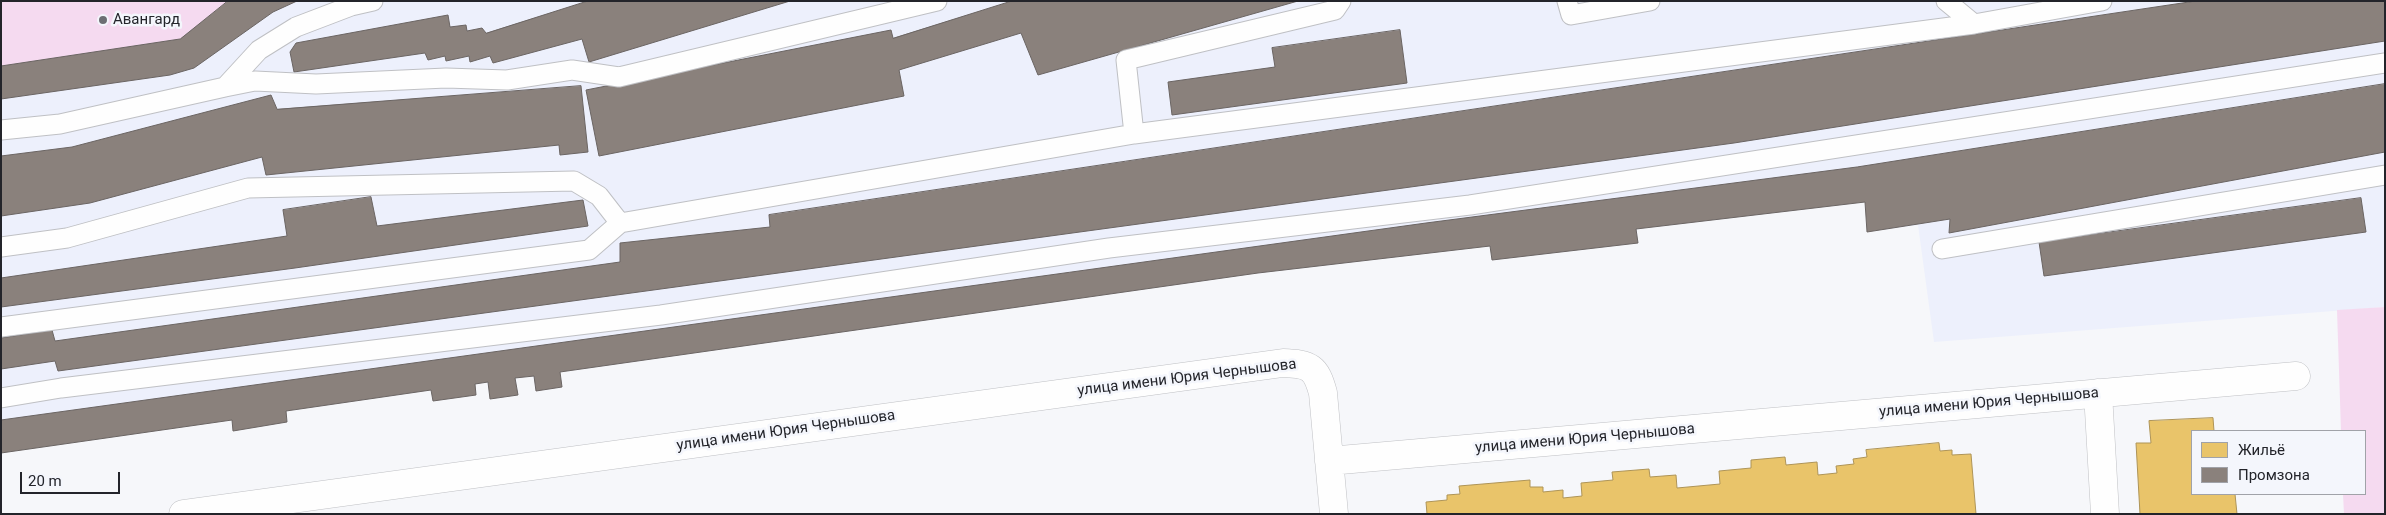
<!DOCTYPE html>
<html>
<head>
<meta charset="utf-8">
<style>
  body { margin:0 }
  #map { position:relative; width:2386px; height:515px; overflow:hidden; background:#f6f7fa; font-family:Roboto,sans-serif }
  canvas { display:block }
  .frame { position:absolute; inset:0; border:2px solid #23242a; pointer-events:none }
  .legend { position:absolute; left:2191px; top:430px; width:175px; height:65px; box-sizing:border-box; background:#f4f6fc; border:1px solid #a0a2a8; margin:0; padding:6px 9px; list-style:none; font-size:15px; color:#23242a }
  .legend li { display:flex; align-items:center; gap:10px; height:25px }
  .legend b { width:25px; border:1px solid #a0a2a8 }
  .scale { position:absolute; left:20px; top:472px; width:100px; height:22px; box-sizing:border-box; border:2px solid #23242a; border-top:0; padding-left:6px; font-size:15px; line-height:18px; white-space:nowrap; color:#23242a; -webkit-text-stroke:4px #f4f6fc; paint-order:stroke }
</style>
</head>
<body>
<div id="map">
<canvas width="2386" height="515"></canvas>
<div class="frame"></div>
<ul class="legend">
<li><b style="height:14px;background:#e9c46a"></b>Жильё</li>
<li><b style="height:14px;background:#8a817c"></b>Промзона</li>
</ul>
<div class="scale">20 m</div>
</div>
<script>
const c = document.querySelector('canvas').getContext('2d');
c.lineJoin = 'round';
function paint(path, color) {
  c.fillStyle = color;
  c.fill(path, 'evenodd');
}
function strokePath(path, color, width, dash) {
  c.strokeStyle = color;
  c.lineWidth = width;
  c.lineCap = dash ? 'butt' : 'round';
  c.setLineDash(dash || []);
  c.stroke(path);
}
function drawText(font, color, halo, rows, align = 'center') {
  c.font = font + ' Roboto,sans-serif';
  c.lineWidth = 5;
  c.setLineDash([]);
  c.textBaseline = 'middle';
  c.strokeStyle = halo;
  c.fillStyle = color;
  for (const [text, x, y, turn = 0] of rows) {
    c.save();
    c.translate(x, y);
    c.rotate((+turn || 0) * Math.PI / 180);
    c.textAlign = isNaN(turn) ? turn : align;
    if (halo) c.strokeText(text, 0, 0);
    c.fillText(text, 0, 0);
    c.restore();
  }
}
const built = new Path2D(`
  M228,1h2157v306l-451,35 -16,-117 -51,7 -2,-30 -228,27 1,14 -146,17 -2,-14 -232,27 -698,99 2,15 -26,4 -3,-15 -17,2 2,17 -28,4 -3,-17 -12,2 1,11 -43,6 -2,-11 -145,21 1,11 -54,9 -1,-11 -231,33v-387z`);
const green = new Path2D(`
  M1,1h227l-48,38 -179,27z
  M2385,307v207h-41l-1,-20h22v-63h-24l-4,-121z`);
const homes = new Path2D(`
  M2213,418l1,13h-22v63h43l2,20h-97l-4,-71h15l-2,-22z
  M1939,443l1,8 12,-1v5l19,-1 5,60h-549l-1,-12 21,-2v-5l13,-1 -1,-8 71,-6v7h13v5l20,-2v8l19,-2 -1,-13 32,-3 -1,-8 37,-3 1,8 26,-2 1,13 43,-4 -1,-13 32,-3v-8l34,-3 1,8 31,-3 1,13 19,-2 -1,-7 18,-2 -1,-5 14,-2 -1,-7z`);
const industry = new Path2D(`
  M228,1h69l-24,11 -79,56 -24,7 -169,24v-33l179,-27z
  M588,1h202l-201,61 -7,-23 -89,24 -3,-7 -20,6 -1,-6 -23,5 -1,-5 -17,4 -3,-7 -131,19 -4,-20 6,-9 152,-28 2,12 16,-2 1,6 15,-3 4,5z
  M1012,1h286l-260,74 -17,-42 -122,37 5,26 -305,60 -13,-66 305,-60 2,8z
  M2196,1h189v40l-651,102 -1676,228 -3,-10 -54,8v-31l51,-8 3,11 565,-79v-19l150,-16 -1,-12z
  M1400,30l7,53 -235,32 -4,-33 107,-15 -3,-19z
  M2385,84v68l-436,81 1,-14 -83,13 -2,-30 -229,27 2,14 -146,17 -2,-14 -232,27 -698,99 2,15 -26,4 -2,-15 -19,2 3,17 -28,4 -2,-17 -13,2 1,11 -43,6 -2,-11 -145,21 1,11 -54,9 -1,-11 -231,33v-33l1425,-197 431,-56z
  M581,86l7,66 -28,3 -1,-10 -293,30 -4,-18 -172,46 -89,13v-60l71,-9 199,-52 6,14z
  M371,197l6,29 206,-26 5,26 -293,42 -294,39v-29l286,-42 -4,-26z
  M2361,198l5,34 -322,44 -5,-34z`);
const service = new Path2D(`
  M1567,1l4,14 79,-14
  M1946,1l28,23
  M225,87l30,-6 61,3 130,-6 61,2 65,-10 47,7 318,-76
  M1,130l59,-6 165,-37 34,-37 37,-23 55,-21 22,-5
  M1134,134l-8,-74 209,-50 6,-9
  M1,247l66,-9 181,-50 326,-7 25,15 21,27
  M1942,249l443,-74
  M1,327l588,-77 31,-27 514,-89 840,-110 128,-23
  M1,398l60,-10 600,-73 448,-67 361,-43 915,-142`);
const minor = new Path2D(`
  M2098,393l7,121
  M1329,461l967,-85
  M183,514l1100,-151c27,1 33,4 40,30l11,121`);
const markers = [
  [103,20,5,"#6d6e73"]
];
const poiNames = [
  ["Авангард",113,20]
];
const streetNames = [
  ["улица имени Юрия Чернышова",1187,378,-7],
  ["улица имени Юрия Чернышова",1989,403,-5],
  ["улица имени Юрия Чернышова",786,431,-8],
  ["улица имени Юрия Чернышова",1585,439,-5]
];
paint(built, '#edf0fc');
paint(green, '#f5daf0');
paint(homes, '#e9c46a');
strokePath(homes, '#ae9457', 1);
paint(industry, '#8a817c');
strokePath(industry, '#6b6563', 1);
strokePath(service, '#bfc0c4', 21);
strokePath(minor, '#bfc0c4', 29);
strokePath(service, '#fefefe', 19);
strokePath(minor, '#fefefe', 28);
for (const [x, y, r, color] of markers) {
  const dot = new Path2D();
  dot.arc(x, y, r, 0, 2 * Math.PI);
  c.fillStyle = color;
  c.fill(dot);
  strokePath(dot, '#f4f6fc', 2);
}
drawText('15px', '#23242a', '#f4f6fc', poiNames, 'left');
drawText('15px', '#23242a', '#f4f6fc', streetNames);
</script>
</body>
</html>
